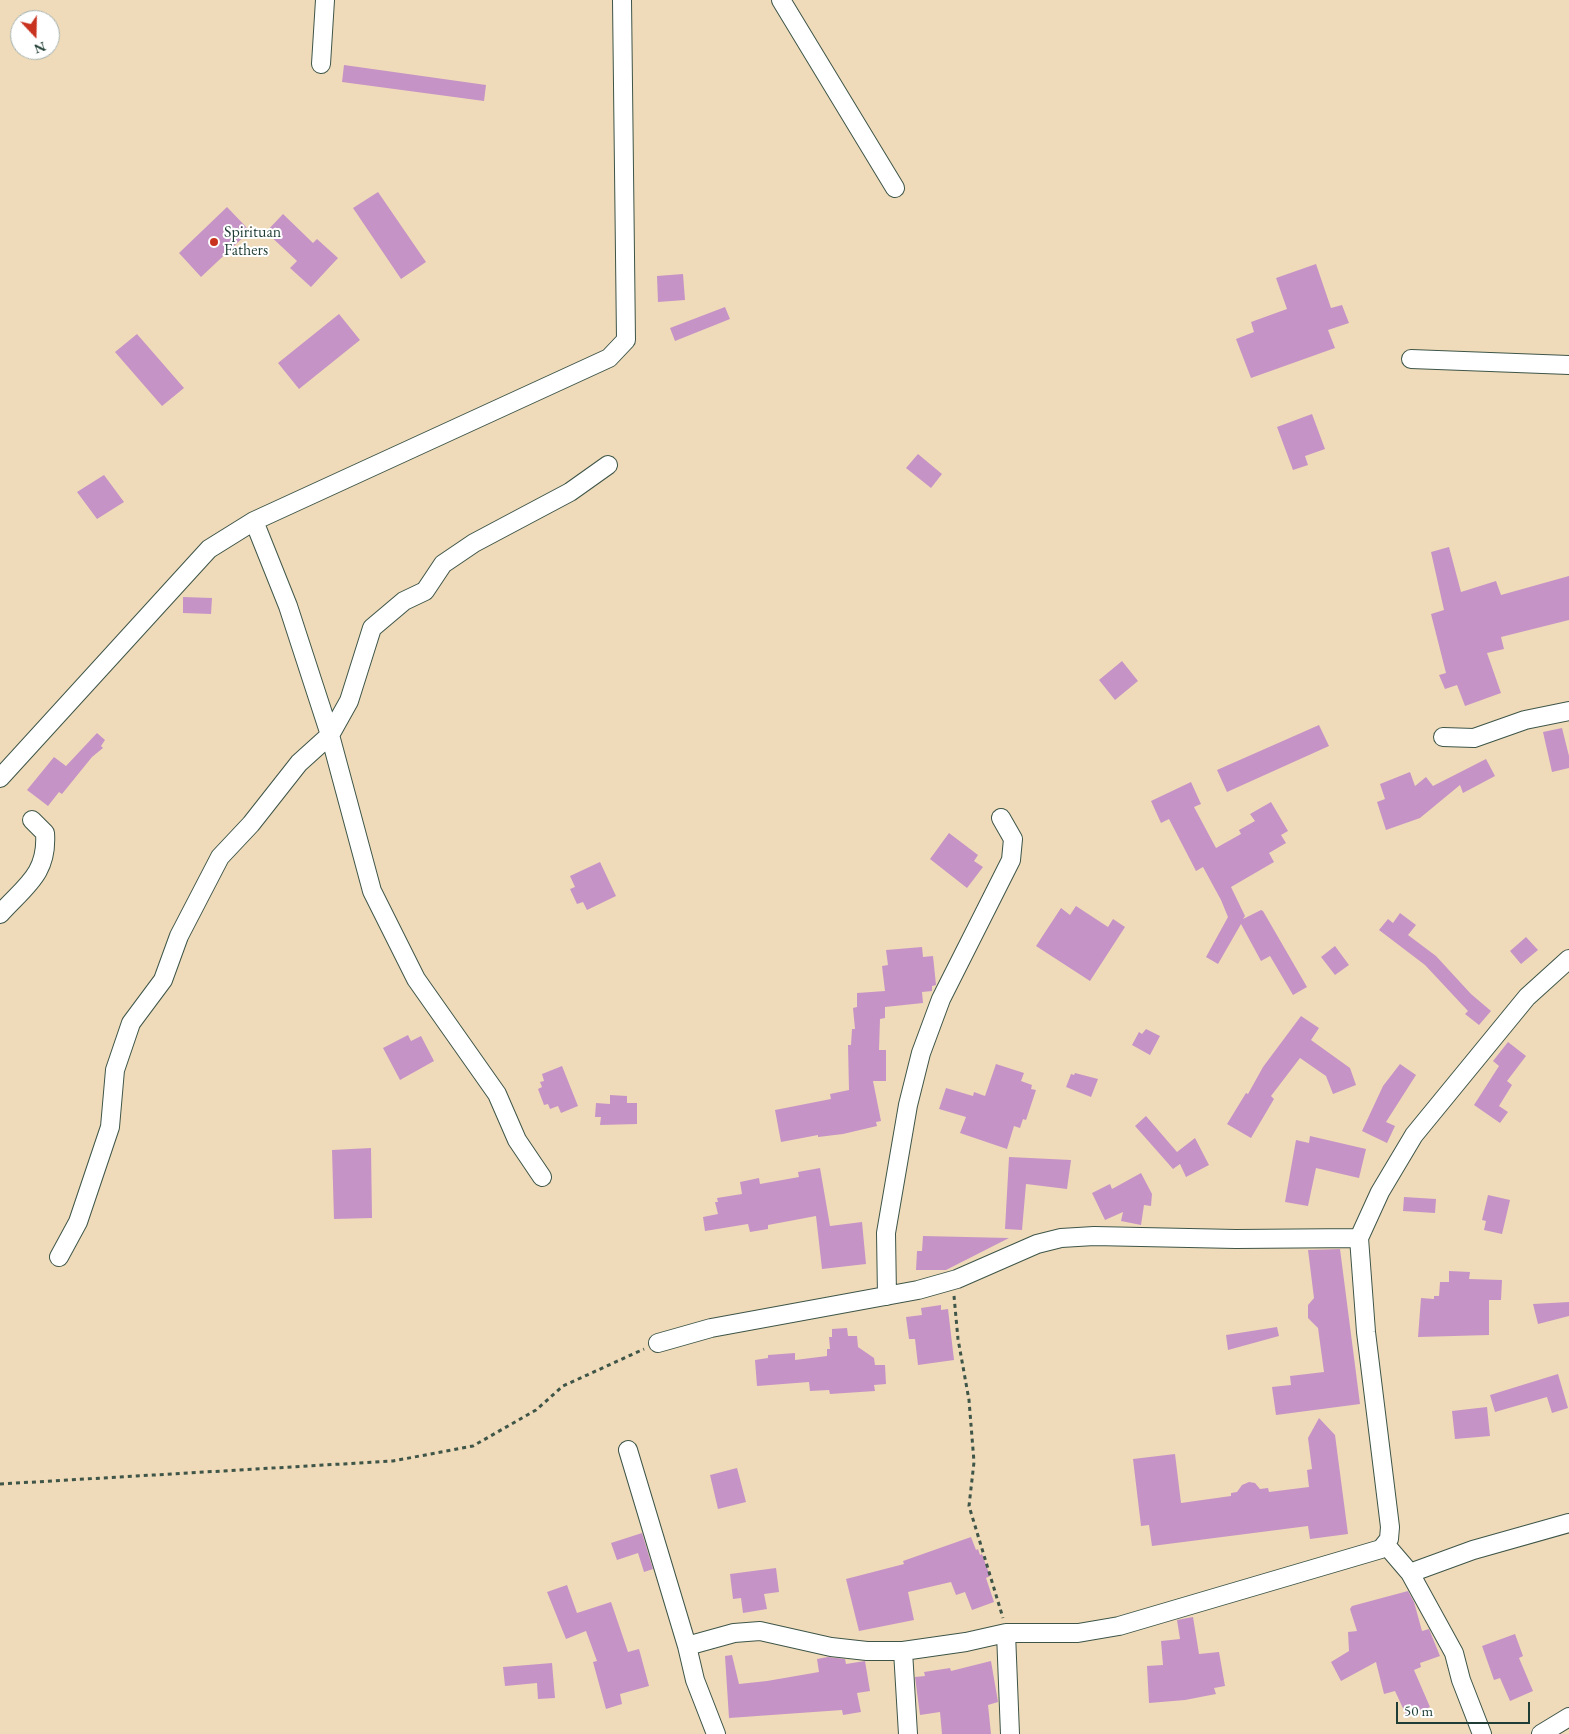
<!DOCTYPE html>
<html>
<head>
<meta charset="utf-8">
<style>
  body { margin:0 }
  #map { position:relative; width:1569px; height:1734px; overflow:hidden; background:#efdbb9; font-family:"EB Garamond",serif }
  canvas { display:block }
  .north { position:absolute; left:10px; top:10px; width:50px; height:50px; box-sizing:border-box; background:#fff; border:1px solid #a5b1ae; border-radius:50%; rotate:159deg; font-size:14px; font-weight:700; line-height:20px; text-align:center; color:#1f3d34 }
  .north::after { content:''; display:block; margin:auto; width:18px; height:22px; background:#c8321e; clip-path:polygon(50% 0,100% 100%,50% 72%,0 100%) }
  .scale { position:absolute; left:1396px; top:1702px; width:134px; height:22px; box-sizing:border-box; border:2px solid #1f3d34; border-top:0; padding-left:6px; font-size:15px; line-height:18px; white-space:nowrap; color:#1f3d34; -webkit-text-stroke:4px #fff; paint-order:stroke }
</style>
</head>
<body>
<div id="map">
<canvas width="1569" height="1734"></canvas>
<div class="north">N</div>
<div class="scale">50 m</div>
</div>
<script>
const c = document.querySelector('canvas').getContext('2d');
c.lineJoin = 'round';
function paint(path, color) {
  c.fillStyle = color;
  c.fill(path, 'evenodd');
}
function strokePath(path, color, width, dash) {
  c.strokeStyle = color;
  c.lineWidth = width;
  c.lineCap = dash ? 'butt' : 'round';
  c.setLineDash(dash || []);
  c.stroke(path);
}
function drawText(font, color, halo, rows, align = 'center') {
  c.font = font + ' "EB Garamond",serif';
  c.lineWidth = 4;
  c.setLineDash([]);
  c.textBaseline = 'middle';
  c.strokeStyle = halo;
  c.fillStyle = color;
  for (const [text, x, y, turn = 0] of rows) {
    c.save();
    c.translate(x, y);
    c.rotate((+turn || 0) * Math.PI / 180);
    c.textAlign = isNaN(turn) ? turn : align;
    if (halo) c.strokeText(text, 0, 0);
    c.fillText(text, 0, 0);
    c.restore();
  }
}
const building = new Path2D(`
  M344,65l142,20 -2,16 -142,-19z
  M378,192l48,70 -25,17 -48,-71z
  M227,207l23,24 -49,46 -22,-24z
  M283,214l30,29 4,-4 21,19 -27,29 -21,-19 7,-7 -31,-29z
  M1316,264l15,44 11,-3 7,18 -21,7 7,18 -84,30 -15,-39 18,-7 -3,-10 36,-13 -11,-31z
  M683,274l2,26 -27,2 -1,-26z
  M725,307l5,12 -55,22 -5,-13z
  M339,314l21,26 -61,49 -21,-26z
  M137,334l47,54 -22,18 -47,-54z
  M1312,414l13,35 -20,7 3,9 -15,5 -16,-43z
  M918,454l24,20 -11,14 -25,-20z
  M104,475l20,27 -27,17 -20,-27z
  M1449,547l12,45 35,-11 5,14 68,-19v44l-68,17 3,12 -17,4 14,40 -36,13 -8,-21 -12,4 -6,-14 7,-2 -15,-59 13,-4 -13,-58z
  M183,597l29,1 -1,16 -28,-1z
  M1122,661l16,20 -23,19 -16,-20z
  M1319,725l10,21 -102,46 -10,-22z
  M1562,728l7,28v12l-17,4 -9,-40z
  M97,733l8,7 -4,6 2,2 -11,9 -30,37 -3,-2 -11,14 -21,-16 27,-33 12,9z
  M1486,759l9,17 -32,17 -3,-8 -40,33 -34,12 -9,-28 8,-3 -5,-15 30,-12 5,14 11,-9 7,9z
  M1191,782l10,22 -7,3 22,41 25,-14 -2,-4 16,-9 -5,-7 21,-12 17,29 -7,4 5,8 -17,10 5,9 -43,25 14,29 -2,3 18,-9 2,1 44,76 -14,8 -23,-39 -9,5 -20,-37 -23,40 -12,-7 22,-40 -7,-17 -18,-33 -7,4 -27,-52 -8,4 -10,-22z
  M949,833l29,22 -4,6 9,6 -16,21 -37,-29z
  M600,862l16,34 -29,14 -4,-8 -6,2 -7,-15 5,-2 -5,-11z
  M1076,906l32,21 5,-8 12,8 -35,54 -54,-35 25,-38 9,7z
  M1400,913l16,12 -8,10 28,21 35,38 20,17 -12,14 -14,-11 3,-3 -43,-46 -46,-35 9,-11 5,4z
  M1526,937l12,13 -17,14 -11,-13z
  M1335,946l14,19 -14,10 -14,-18z
  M922,947l1,10 10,-1 3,29 -4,1v5l-10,1 1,11 -38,4v11l-5,1 -1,31h7v31h-13l8,40 -5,1 1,4 -34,8 -25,3v-2l-37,7 -6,-32 56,-11 -1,-5 19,-4 -1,-45h3l1,-16h3l-2,-21 4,-1v-14l28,-2 -3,-25 6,-1 -2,-15z
  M1301,1016l18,12 -8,12 39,28 6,17 -23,9 -7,-18 -26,-18 -29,38 3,3 -23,39 -24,-14 19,-31 2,1 15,-27z
  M1146,1029l14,7 -10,19 -18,-10 7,-13 3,2z
  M408,1035l3,6 10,-5 13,25 -34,19 -17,-32z
  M1508,1042l18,14 -19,25 5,4 -13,21 9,6 -8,11 -26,-18 25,-39 -6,-5z
  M996,1064l28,9 -3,8 11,4 -1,4 5,1 -10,30 -3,-1 -3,9 -6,-2 -7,23 -47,-16 6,-16 -27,-8 7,-21 27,8 1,-4 11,4z
  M1400,1064l16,11 -30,47 9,4 -8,17 -25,-12 21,-45z
  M562,1066l16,40 -17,7 -3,-7 -8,3 -2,-5 -4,1 -6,-16 4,-2 -2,-5 4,-1 -2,-7z
  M1075,1073l23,6 -7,18 -25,-10 5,-13 3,1z
  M610,1095l17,1v7h10v21l-37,1 1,-8h-6l1,-14 14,1z
  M1146,1116l31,36 18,-14 14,27 -23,12 -6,-13 -7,5 -38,-43z
  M1310,1136l56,13 -7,29 -43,-10 -8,38 -23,-4 11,-62 13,3z
  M371,1148l1,70 -38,1 -2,-69z
  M1009,1157l62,3 -4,29 -41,-5 -4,46 -17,-1z
  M820,1168l10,58 32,-4 4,42 -44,5 -6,-53 -48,9v4l-18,3 -2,-8 -43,7 -2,-14 15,-3 -3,-12h3l-1,-4 25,-4 -2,-12 19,-4 1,6 39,-7 -1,-5z
  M1141,1173l11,21 -1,12 -7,-1 -3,20 -20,-4 2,-9 -18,8 -13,-27 18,-9 2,5z
  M1488,1195l22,5 -8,34 -18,-4 2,-9 -4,-1z
  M1404,1197l32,2 -1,14 -32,-2z
  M923,1236l86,2 -63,32h-30l1,-19h5z
  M1340,1249l20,155 -84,11 -4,-28 19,-2 -1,-9 34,-4 -6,-44 -10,-10v-13l6,-7 -6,-48z
  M1449,1271l21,1 -1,7 33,1 -1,20h-12v35l-71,2 3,-39 13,1v-3h5l1,-14h9z
  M1569,1302v14l-31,8 -5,-20z
  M941,1305v5l7,-1 6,51 -36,5 -3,-26h-6l-3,-22 16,-2 -1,-7z
  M1277,1327l2,9 -51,14 -2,-15z
  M847,1328l1,8h9l1,11 16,11 1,7h10l1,19 -12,1 1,6 -45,3 -1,-4 -19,1 -1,-9 -52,4 -2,-26 13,-2v-3l27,-2v7l32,-4v-7h3l-1,-12h3v-8z
  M1558,1374l10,34 -16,5 -5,-16 -52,15 -5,-17z
  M1487,1407l3,29 -35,3 -3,-28z
  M1319,1418l16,17 13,99 -38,5 -2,-13 -156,20 -3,-21 -8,1 -8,-67 42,-5 6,49 50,-7v-3l6,-1 5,-7 7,-3 6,1 5,6 8,-1 1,4 40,-5 -2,-17 5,-1 -4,-31z
  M737,1468l9,34 -28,7 -8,-34z
  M642,1533l11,36 -9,3 -6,-19 -21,7 -6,-17z
  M971,1537l5,13 2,-1 2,6 2,-1 8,22 -4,2 8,24 -22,8 -7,-18 -9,3 -5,-13 -43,10 6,28 -55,11 -13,-52 58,-15 -1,-3z
  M776,1568l3,24 -15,2 3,15 -24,4 -2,-15 -8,1 -3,-25z
  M567,1585l10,28 34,-11 17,50 11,-3 10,37 -29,8 2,10 -16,5 -13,-47 4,-1 -11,-30 -20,8 -19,-47z
  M1408,1591l6,11 8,29 7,-2 11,27 -20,7 1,4 -7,3 16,37 -23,10 -12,-26 -11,3 -8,-32 -35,19 -10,-19 18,-11 -1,-19 9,-1 -7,-22 2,-3z
  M1193,1617l6,37 20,-2 6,34 -11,2 2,6 -31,6 -36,3 -2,-37 16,-1 -2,-24 19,-2 -3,-19z
  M1515,1634l8,22 -4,2 14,33 -23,10 -10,-23 -6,2 -12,-34z
  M732,1655l7,29 28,-3 52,-9 -2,-13 11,-2 17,2 1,5 19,-3 5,30 -13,2 4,19 -18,3 -1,-5 -113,8 -4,-62z
  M991,1661l7,41 -10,3 3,29h-49l-2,-22 -20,3 -5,-38 10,-1 -1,-4 26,-4 1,3z
  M552,1663l3,35 -17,1 -1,-16 -32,3 -2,-19z`);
const path = new Path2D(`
  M954,1296l4,43 11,61 5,62 -5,44 34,112
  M0,1484l393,-23 80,-15 63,-36 27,-24 81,-37`);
const street = new Path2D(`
  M781,0l114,188
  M321,64l4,-64
  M1411,359l158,6
  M254,521l34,85 42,129 42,156 44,88 81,115 20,46 25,37
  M1443,737l31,1 51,-18 44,-9
  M0,778l209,-229 45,-28 355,-163 17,-18 -4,-340
  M0,914c25,-28 48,-40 45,-81l-13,-13
  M59,1257l19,-35 32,-95 5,-57 16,-47 32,-43 16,-44 41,-79 31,-33 48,-61 31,-28 19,-34 23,-73 32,-27 21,-10 18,-27 31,-21 96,-51 38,-27
  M887,1296l-1,-63 22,-128 13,-52 20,-54 70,-139 2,-21 -12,-21
  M658,1343l53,-15 207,-38 39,-11 80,-35 24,-6 33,-2 142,3 123,-1 21,-46 34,-57 113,-138 42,-38
  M628,1450l59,196
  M1386,1545l24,28 44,80 7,27 21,54
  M1410,1573l63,-23 96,-27
  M1006,1633l4,101
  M903,1651l5,83
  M716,1734l-21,-54 -8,-34 47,-13 26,-2 71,16 36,4h36l63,-9 40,-9h72l41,-7 262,-77 8,-10 1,-12 -24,-195 -7,-94
  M1541,1734l28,-17`);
const markers = [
  [214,242,5,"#c8321e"]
];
const poiNames = [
  ["Spirituan",224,233],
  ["Fathers",224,251]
];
paint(building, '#c693c6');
strokePath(street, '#3e5548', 20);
strokePath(path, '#3e5548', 3, [4, 4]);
strokePath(street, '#fff', 18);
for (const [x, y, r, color] of markers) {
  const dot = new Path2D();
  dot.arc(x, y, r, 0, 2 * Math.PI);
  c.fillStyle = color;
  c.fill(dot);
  strokePath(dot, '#fff', 2);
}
drawText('16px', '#1f3d34', '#fff', poiNames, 'left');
</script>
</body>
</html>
